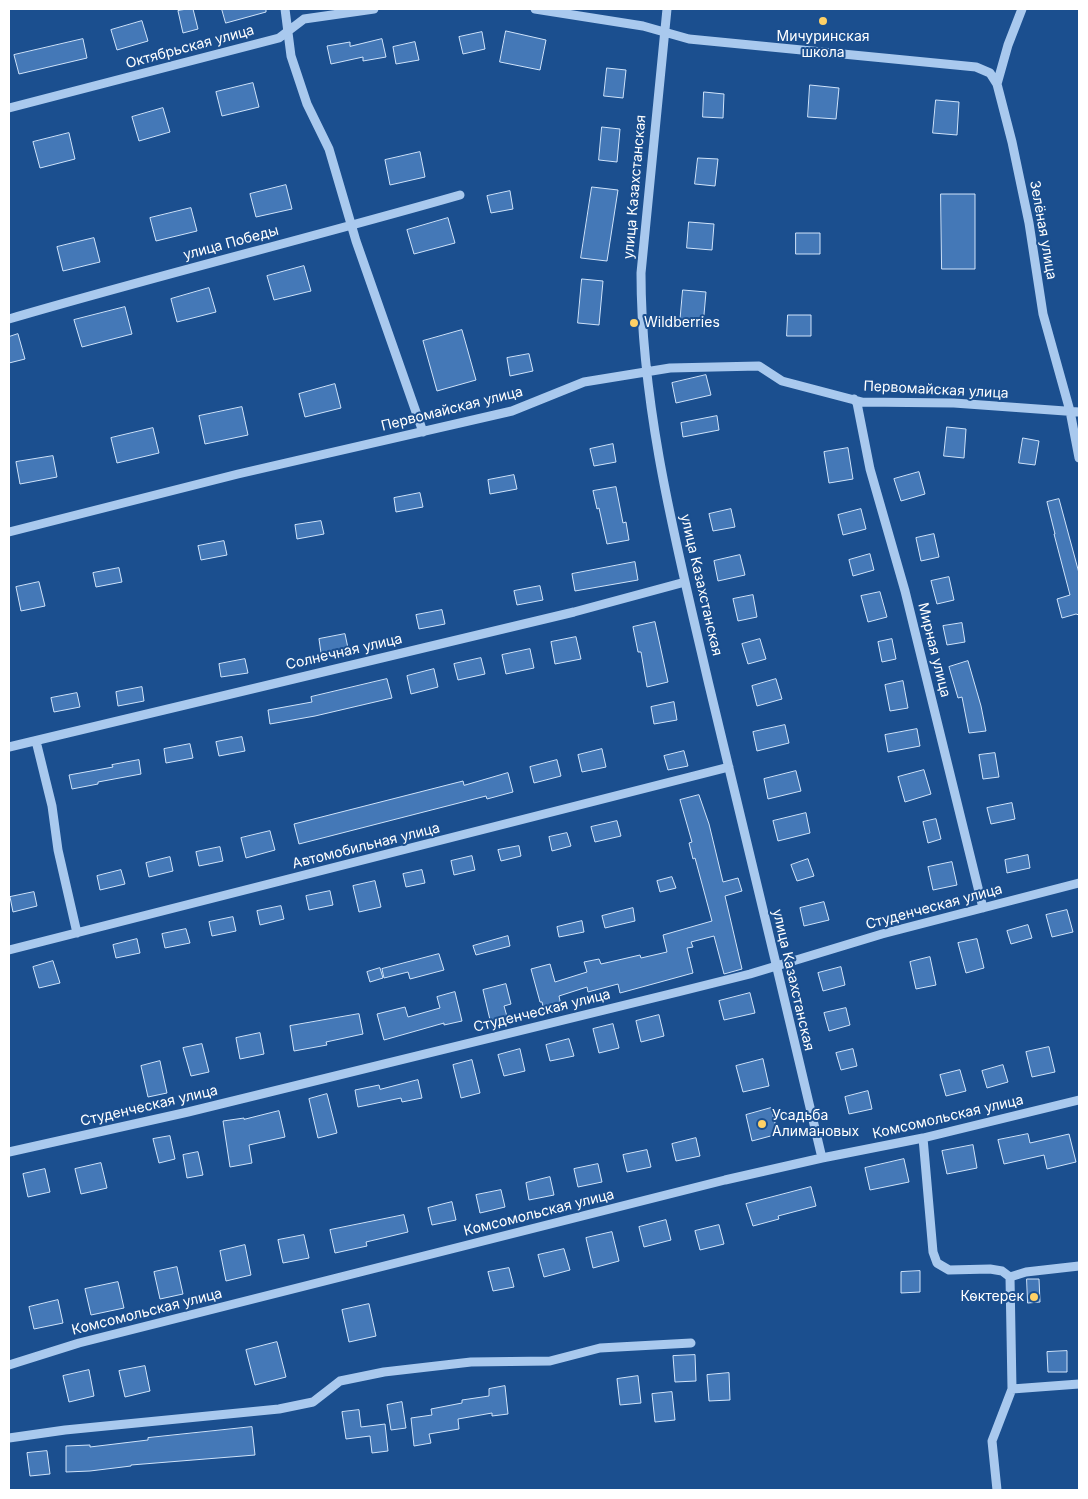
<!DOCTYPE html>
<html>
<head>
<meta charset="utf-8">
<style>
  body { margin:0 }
  #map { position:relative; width:1088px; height:1499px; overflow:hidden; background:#1b4f8f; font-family:Inter,sans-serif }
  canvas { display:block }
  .frame { position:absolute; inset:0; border:10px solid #fff; pointer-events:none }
</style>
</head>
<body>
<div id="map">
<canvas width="1088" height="1499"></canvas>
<div class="frame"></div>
</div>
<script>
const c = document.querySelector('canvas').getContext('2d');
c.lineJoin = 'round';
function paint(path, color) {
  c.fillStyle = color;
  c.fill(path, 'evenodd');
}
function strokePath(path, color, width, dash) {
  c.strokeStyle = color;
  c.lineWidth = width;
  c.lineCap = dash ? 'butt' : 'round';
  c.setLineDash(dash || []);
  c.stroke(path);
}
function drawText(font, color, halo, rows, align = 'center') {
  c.font = font + ' Inter,sans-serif';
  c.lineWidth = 4;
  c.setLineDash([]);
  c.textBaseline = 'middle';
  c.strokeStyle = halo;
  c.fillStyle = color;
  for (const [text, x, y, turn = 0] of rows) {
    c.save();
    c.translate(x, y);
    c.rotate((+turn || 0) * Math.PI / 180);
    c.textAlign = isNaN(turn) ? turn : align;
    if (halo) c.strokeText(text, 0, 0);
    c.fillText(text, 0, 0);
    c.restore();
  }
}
const building = new Path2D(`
  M187,9h6l5,20 -15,4 -5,-22z
  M222,9h44v3l-40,11z
  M142,21l6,20 -31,9 -6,-20z
  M506,31l40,9 -6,30 -40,-8z
  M482,32l3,17 -22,5 -4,-17z
  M83,39l4,19 -68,16 -5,-19z
  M382,39l4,18 -23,4v-4l-32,7 -4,-18 23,-4v4z
  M415,42l4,18 -23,4 -3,-17z
  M607,68l19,2 -3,28 -19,-2z
  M253,83l6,24 -37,9 -6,-24z
  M810,85l29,3 -3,31 -28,-2z
  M704,92l20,2 -1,24 -20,-1z
  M936,100l23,2 -2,33 -24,-2z
  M163,108l7,24 -31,9 -7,-24z
  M602,127l18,2 -3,33 -18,-2z
  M69,133l6,26 -35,9 -7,-26z
  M420,152l5,25 -35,8 -5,-25z
  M698,158l20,1 -3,27 -20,-2z
  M286,185l6,24 -36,8 -6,-23z
  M592,187l26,3 -11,71 -26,-3z
  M510,191l3,18 -22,4 -4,-17z
  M941,194h34v75h-33z
  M191,208l6,23 -41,10 -6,-23z
  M448,218l7,25 -41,11 -7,-24z
  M689,222l25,2 -2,26 -25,-2z
  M796,233h24v21h-24z
  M94,238l6,24 -37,9 -6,-24z
  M304,266l7,25 -37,9 -7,-24z
  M582,279l21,2 -4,44 -21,-2z
  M209,288l7,24 -39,10 -6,-23z
  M683,290l23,2 -3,34 -23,-2z
  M125,307l7,27 -50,13 -8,-27z
  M788,315h23v21h-24z
  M462,330l14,50 -39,11 -14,-50z
  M18,334l7,25 -16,4v-26z
  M529,354l4,17 -23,5 -3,-18z
  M706,375l5,20 -35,8 -4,-20z
  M335,384l6,24 -36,9 -6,-23z
  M242,407l6,28 -43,9 -6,-28z
  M717,416l2,14 -36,7 -2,-14z
  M947,427l19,2 -2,29 -20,-2z
  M153,428l6,25 -42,10 -6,-25z
  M1023,438l16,3 -4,24 -16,-2z
  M613,444l3,18 -22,4 -4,-17z
  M848,448l5,31 -24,4 -5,-31z
  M53,456l4,21 -37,7 -4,-22z
  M919,472l6,22 -24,7 -7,-22z
  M514,475l3,14 -27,5 -2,-14z
  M616,487l7,36 3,-1 3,18 -22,4 -8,-36 -2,1 -4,-18z
  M420,493l3,14 -27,5 -2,-14z
  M1059,499l20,74v42l-3,-1 -14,4 -5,-19 13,-4 -16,-61h1l-8,-32z
  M731,509l4,18 -22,4 -4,-17z
  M861,509l5,20 -23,6 -5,-20z
  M321,521l3,13 -27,5 -2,-14z
  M934,534l5,23 -18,4 -5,-23z
  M224,541l3,14 -26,5 -3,-14z
  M870,554l4,16 -21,6 -4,-16z
  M740,555l5,20 -27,6 -4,-20z
  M635,562l3,18 -63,11 -3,-17z
  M119,568l3,14 -26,5 -3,-14z
  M949,577l5,23 -17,4 -6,-23z
  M39,582l6,24 -24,5 -5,-24z
  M540,586l3,14 -26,5 -3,-14z
  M880,592l7,25 -19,5 -7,-26z
  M753,595l4,22 -19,4 -5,-22z
  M442,610l3,14 -26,5 -3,-14z
  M655,622l13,60 -21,5 -6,-35h-3l-5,-25z
  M962,623l3,19 -18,3 -4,-19z
  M345,634l3,14 -27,5 -2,-14z
  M576,637l5,22 -26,5 -4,-22z
  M760,639l6,20 -18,5 -6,-20z
  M892,639l4,20 -14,3 -4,-20z
  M530,649l4,19 -28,6 -4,-19z
  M481,658l4,16 -27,6 -4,-16z
  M245,659l3,14 -27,4 -2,-13z
  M968,661l13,45 5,25 -17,2 -7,-36 -4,1 -9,-31z
  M434,669l4,18 -27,7 -4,-18z
  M387,679l5,19 -77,18 -45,8 -2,-14 44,-8 -1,-5z
  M776,679l6,20 -25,7 -5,-20z
  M903,681l5,27 -18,3 -5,-26z
  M142,687l2,14 -26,5 -2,-14z
  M77,693l3,14 -26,5 -3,-14z
  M674,702l3,18 -23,4 -3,-17z
  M785,725l4,18 -32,8 -4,-19z
  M917,729l3,17 -32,6 -3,-17z
  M242,737l3,14 -26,5 -3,-14z
  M190,744l3,14 -27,5 -2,-14z
  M602,749l4,18 -24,5 -4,-17z
  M684,751l4,15 -20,4 -4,-14z
  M995,753l4,24 -16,2 -4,-24z
  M139,760l2,14 -43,8v2l-26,5 -3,-14 44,-8 -1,-2z
  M557,760l4,16 -27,7 -4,-16z
  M924,770l7,24 -26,8 -7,-25z
  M796,771l5,20 -33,8 -4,-20z
  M508,773l5,19 -26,7 -1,-3 -187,48 -5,-20 169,-43 1,4z
  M699,795l10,29 14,58 15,-4 4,13 -17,5 17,73 -18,5 -10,-38 -23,6 2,5 -6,1 6,25 -73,20 -2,-9 -30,8 -1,-5 -28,9 2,10 -17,5 -2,-9h-2l-9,-33 19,-5 5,18 32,-10 -3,-10 15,-3 2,5 39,-9 1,3 26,-6 -4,-17 49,-14 -17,-63 -2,1 -4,-16 3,-1 -12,-42z
  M1012,803l3,16 -24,5 -4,-16z
  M806,813l4,20 -32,8 -5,-20z
  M936,819l5,20 -13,4 -5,-21z
  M617,821l4,15 -26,6 -4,-15z
  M270,831l5,19 -29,8 -5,-20z
  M567,833l4,13 -19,5 -3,-14z
  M519,846l2,10 -20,5 -3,-11z
  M220,847l3,14 -24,5 -3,-14z
  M1028,855l2,13 -23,5 -2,-13z
  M472,856l3,14 -21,5 -3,-14z
  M170,857l3,14 -24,6 -3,-14z
  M808,859l6,17 -17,5 -6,-16z
  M952,862l5,23 -24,5 -5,-23z
  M121,870l4,14 -25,6 -3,-14z
  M422,870l3,13 -19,4 -3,-13z
  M672,877l4,11 -16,4 -3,-11z
  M375,881l6,26 -22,5 -6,-26z
  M330,891l3,14 -24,5 -3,-14z
  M34,892l3,14 -24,6 -3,-15z
  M824,902l5,18 -25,6 -4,-18z
  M281,906l3,13 -24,6 -3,-14z
  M633,908l2,13 -30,7 -3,-12z
  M1067,910l6,22 -21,5 -6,-22z
  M233,917l3,14 -24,5 -3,-14z
  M582,921l2,11 -25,5 -2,-10z
  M1028,925l4,13 -21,6 -4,-13z
  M186,929l4,14 -25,5 -3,-14z
  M508,936l2,10 -34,9 -3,-9z
  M137,939l3,14 -24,5 -3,-13z
  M977,939l7,29 -18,5 -8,-30z
  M439,954l5,16 -34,9 -2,-7 -24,6 -2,-9z
  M930,957l6,28 -20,4 -6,-27z
  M53,961l7,22 -21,5 -6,-21z
  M841,967l4,18 -22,6 -5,-18z
  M380,968l3,10 -13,4 -3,-10z
  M506,984l5,20 -7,2 4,14 -17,4 -8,-34z
  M455,992l7,29 -18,4v-2l-60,17 -7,-26 28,-7 3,10 32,-9 -3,-11z
  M750,993l5,20 -31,7 -5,-19z
  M846,1008l4,17 -21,6 -5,-18z
  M359,1014l4,20 -37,8 1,3 -33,6 -4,-25z
  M659,1015l5,21 -23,6 -5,-21z
  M613,1024l6,24 -20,5 -6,-24z
  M260,1033l4,21 -24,5 -4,-21z
  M569,1039l5,17 -24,5 -4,-16z
  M202,1044l7,28 -18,4 -8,-28z
  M1049,1047l6,25 -23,5 -6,-25z
  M520,1049l5,22 -21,5 -6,-21z
  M853,1049l4,17 -16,4 -5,-17z
  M763,1059l6,27 -26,6 -7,-26z
  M472,1060l8,33 -19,5 -8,-33z
  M160,1061l7,32 -19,4 -7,-31z
  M1003,1065l5,17 -21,6 -5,-17z
  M960,1070l6,21 -20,5 -6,-21z
  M418,1080l4,18 -20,4 -1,-4 -43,9 -3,-17 24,-5 1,4z
  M868,1091l4,18 -23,5 -4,-17z
  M327,1094l10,39 -19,5 -9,-39z
  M771,1108l7,26 -26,7 -6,-26z
  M279,1111l6,26 -36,8 3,18 -22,4 -7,-46 21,-3v1z
  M1028,1134l2,9 39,-9 7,28 -29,7 -3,-14 -40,9 -6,-24z
  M170,1136l5,23 -16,4 -6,-24z
  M696,1138l4,18 -24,5 -4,-17z
  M973,1145l4,23 -30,6 -5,-23z
  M647,1150l4,17 -24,5 -4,-17z
  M198,1152l5,23 -16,3 -4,-23z
  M904,1159l5,23 -39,8 -5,-22z
  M101,1163l6,25 -26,6 -6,-25z
  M598,1164l4,18 -24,5 -4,-18z
  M45,1169l5,23 -22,5 -5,-23z
  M550,1177l4,18 -25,5 -3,-17z
  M811,1187l5,19 -38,10 1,3 -26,7 -7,-22z
  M501,1190l4,17 -25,6 -4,-18z
  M452,1202l4,18 -24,5 -4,-17z
  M404,1215l4,17 -42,10 1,4 -32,7 -5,-23z
  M666,1220l5,20 -27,7 -5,-20z
  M719,1225l5,19 -24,6 -5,-19z
  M612,1232l7,29 -26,7 -7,-30z
  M304,1235l5,23 -26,5 -5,-23z
  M245,1245l6,30 -25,6 -6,-30z
  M564,1249l6,21 -26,7 -6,-22z
  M177,1267l6,27 -23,5 -6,-27z
  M509,1268l5,19 -21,4 -5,-19z
  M920,1271v21l-19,1v-21z
  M1027,1279h12l1,23 -12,1z
  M118,1282l6,26 -33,7 -6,-26z
  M58,1300l5,23 -29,6 -5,-22z
  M369,1304l7,32 -27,6 -7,-32z
  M277,1342l9,35 -31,8 -9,-35z
  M1067,1351v21h-19l-1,-20z
  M695,1355l1,26 -21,1 -2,-26z
  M145,1366l5,25 -25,6 -6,-26z
  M89,1370l5,26 -25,6 -6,-26z
  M729,1373l1,27 -21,1 -2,-26z
  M638,1376l3,27 -21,2 -3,-26z
  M505,1386l3,28 -16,2v-3l-34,6 1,10 -30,5 2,9 -17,3 -3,-28 21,-3 -1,-6 31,-6v-3l27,-4v-7z
  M672,1392l3,28 -20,2 -3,-28z
  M402,1402l4,26 -15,2 -4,-25z
  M359,1410l2,17 24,-3 3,27 -16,2 -2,-17 -24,3 -4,-27z
  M252,1427l3,28 -124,10v1l-41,5 -24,1v-26l24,-1v2l58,-7v-2z
  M47,1451l3,23 -20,2 -3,-23z`);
const minor = new Path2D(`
  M285,9l6,47 16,48 22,45 27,92 67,191
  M535,9l108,17 46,13 287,28 14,6 7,11
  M667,9l-26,264c0,138 37,278 68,412 38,158 76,315 113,473
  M1022,9l-14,36 -11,39 15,58 17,81 14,91 27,97 9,47
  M9,108l270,-70 25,-19 70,-10
  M9,319c150,-44 301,-81 451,-124
  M854,399l3,4 13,66 35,122 78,317
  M9,532l229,-58 274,-63 72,-29 86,-14 89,-2 23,15 80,21 92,1 125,9
  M36,741l16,65 6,44 19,83
  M9,747l565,-135 111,-30
  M9,950l720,-183
  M923,1138l10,114 4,11 12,7 41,-1 12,2 8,6
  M9,1152l179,-40 490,-120 72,-18 132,-40 197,-51
  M1010,1277l16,-5 53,-6
  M9,1365l70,-22 646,-163 97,-22 101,-20 156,-38
  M1012,1389l67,-5
  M9,1438l56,-8 214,-21 34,-7 27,-21 44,-9 87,-10 79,-1 50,-13 91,-5
  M997,1490l-5,-49 20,-52 -2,-112`);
const markers = [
  [823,21,5,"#ffd166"],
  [634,323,5,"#ffd166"],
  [762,1124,5,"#ffd166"],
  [1034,1297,5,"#ffd166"]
];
const poiNames = [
  ["Мичуринская",823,37,"center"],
  ["школа",823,53,"center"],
  ["Wildberries",644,323],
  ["Усадьба",772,1116],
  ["Алимановых",772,1132],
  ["Көктерек",1024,1297,"right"]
];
const streetNames = [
  ["Октябрьская улица",190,47,-15],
  ["улица Казахстанская",635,187,-85],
  ["Зелёная улица",1043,230,80],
  ["улица Победы",231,243,-15],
  ["Первомайская улица",936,390,3],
  ["Первомайская улица",452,409,-14],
  ["улица Казахстанская",701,585,77],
  ["Мирная улица",934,650,76],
  ["Солнечная улица",344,652,-13],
  ["Автомобильная улица",366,846,-14],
  ["Студенческая улица",934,907,-15],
  ["улица Казахстанская",793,980,77],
  ["Студенческая улица",542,1011,-14],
  ["Студенческая улица",149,1106,-13],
  ["Комсомольская улица",948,1117,-13],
  ["Комсомольская улица",539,1213,-14],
  ["Комсомольская улица",147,1312,-14]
];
paint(building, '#4478b7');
strokePath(building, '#cfe3fa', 1);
strokePath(minor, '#a9c9ee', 9);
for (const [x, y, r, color] of markers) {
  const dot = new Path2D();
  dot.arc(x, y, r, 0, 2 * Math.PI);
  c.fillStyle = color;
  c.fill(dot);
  strokePath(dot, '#1b4f8f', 2);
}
drawText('14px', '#fff', '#1b4f8f', poiNames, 'left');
drawText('14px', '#fff', '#1b4f8f', streetNames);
</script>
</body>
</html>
